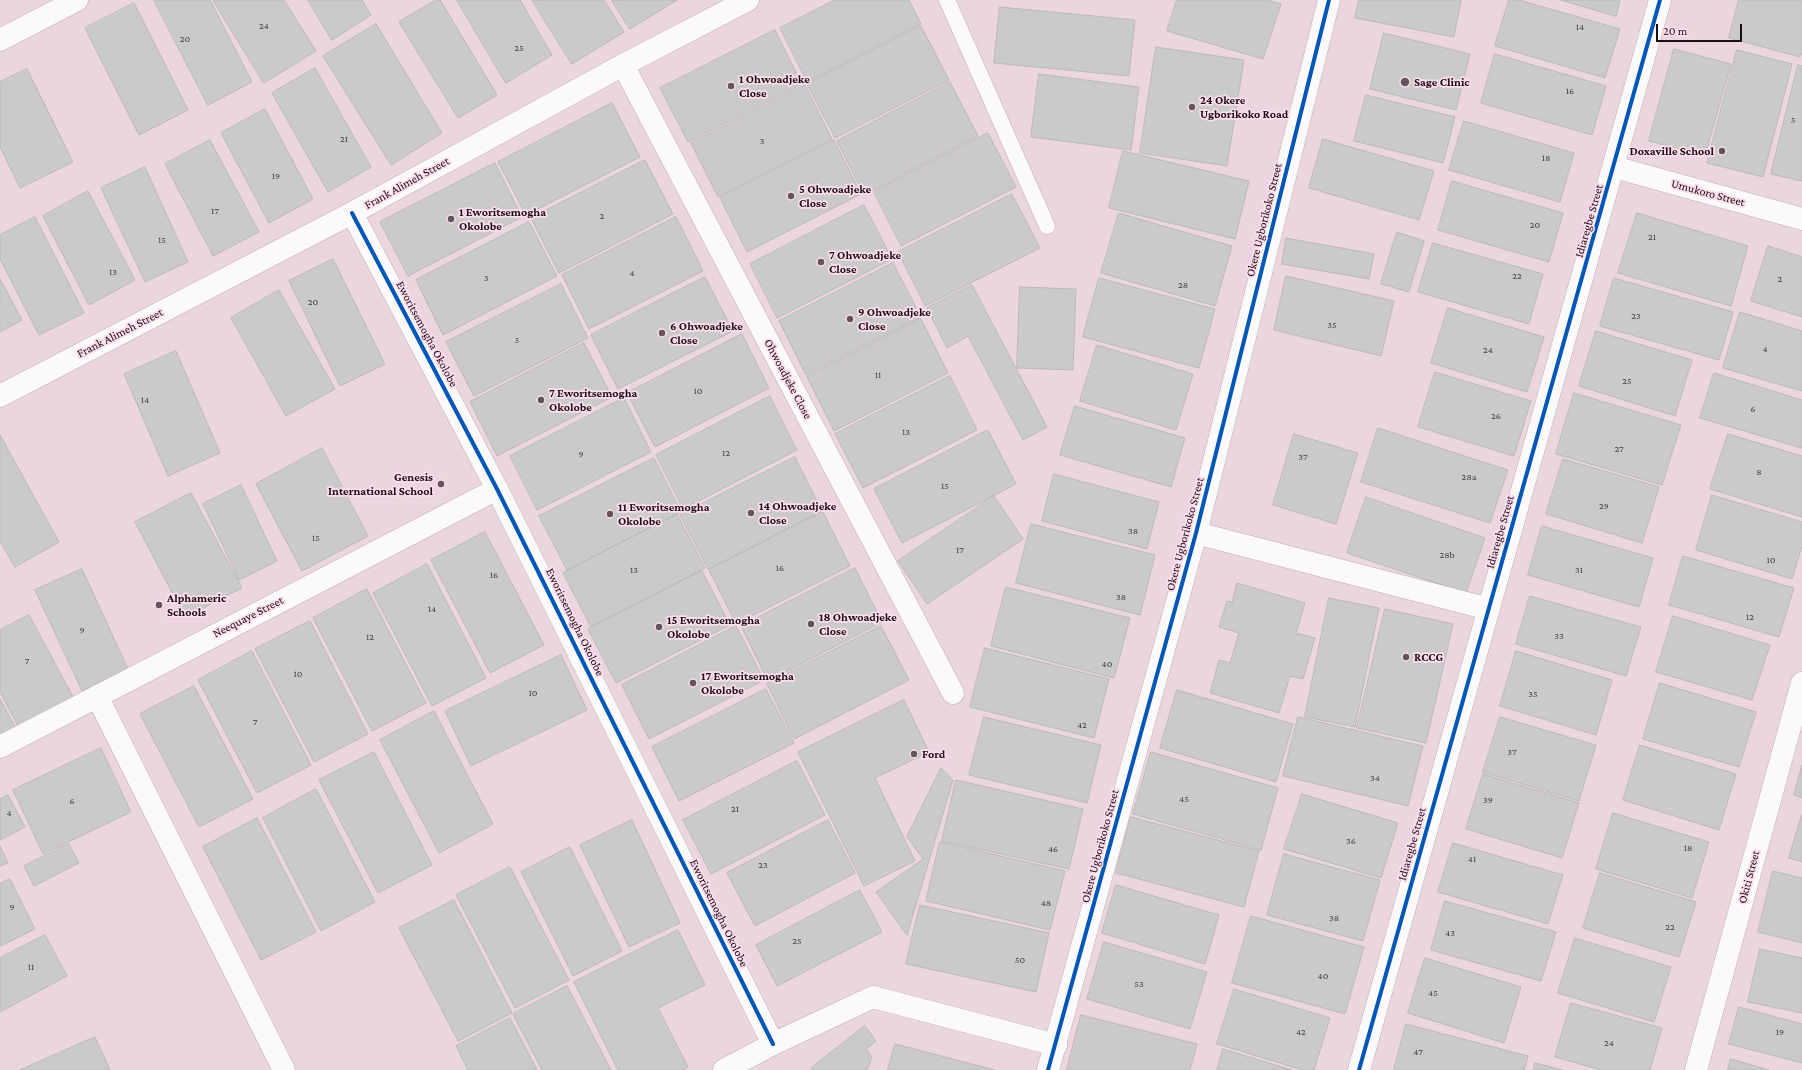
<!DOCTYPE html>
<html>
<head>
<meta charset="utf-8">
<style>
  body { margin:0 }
  #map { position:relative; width:1802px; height:1070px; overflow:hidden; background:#ebd6e0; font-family:"Crimson Pro",serif }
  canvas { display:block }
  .scale { position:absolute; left:1656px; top:24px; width:86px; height:18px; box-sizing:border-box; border:2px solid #1b0e15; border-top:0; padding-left:5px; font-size:12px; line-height:14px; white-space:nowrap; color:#1b0e15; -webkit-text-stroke:3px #fcddec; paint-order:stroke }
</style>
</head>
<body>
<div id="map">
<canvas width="1802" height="1070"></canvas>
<div class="scale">20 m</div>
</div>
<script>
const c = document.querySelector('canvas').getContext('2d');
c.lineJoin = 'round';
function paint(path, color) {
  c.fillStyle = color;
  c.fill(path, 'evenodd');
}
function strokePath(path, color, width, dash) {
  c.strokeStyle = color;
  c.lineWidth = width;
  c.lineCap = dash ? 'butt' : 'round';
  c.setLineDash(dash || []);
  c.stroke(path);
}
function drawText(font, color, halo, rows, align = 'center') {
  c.font = font + ' "Crimson Pro",serif';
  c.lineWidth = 3.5;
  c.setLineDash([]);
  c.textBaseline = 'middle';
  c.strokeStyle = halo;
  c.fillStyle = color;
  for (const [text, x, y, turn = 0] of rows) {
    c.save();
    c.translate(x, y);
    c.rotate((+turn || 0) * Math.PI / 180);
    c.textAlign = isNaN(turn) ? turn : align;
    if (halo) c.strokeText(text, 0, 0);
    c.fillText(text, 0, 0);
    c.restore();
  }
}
const building = new Path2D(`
  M154,0h56l42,82 -44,23z
  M213,0h71l32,51 -52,32z
  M308,0h54l9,15 -39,25z
  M436,0h4l57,95 -39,23 -59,-96z
  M457,0h63l32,55 -46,28z
  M532,0h72l20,32 -52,32z
  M612,0h65l-47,29z
  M835,0h74l12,24 -114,58 -27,-54z
  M1177,0h90l14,4 -18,55 -96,-28z
  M1359,0h102l-7,37 -99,-19z
  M1509,0h10l101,29 -15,49 -110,-32z
  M1561,0h59l-4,16z
  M1739,0h63v52l-2,5 -71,-19z
  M134,3l54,107 -49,25 -54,-107z
  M1000,7l135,13 -6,56 -135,-13z
  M376,24l66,109 -51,32 -68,-109z
  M921,26l28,54 -114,58 -28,-54z
  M775,30l27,54 -114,58 -28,-54z
  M1384,33l86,21 -14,56 -86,-21z
  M1156,47l88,13 -17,106 -87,-13z
  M1674,49l57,15 -26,92 -56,-15z
  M1737,50l55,14 -29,113 -56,-14z
  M1495,54l111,32 -14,49 -111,-32z
  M1798,65l4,1v115l-31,-7z
  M315,68l56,99 -43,25 -56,-99z
  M27,69l46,93 -53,26 -20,-41v-65z
  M1039,74l100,13 -8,63 -100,-13z
  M950,82l28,54 -114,59 -27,-54z
  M805,85l27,54 -114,58 -27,-54z
  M1366,95l89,22 -12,46 -89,-22z
  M612,103l28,54 -114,58 -28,-53z
  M265,109l48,90 -44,24 -48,-90z
  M1464,121l110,32 -14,49 -111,-32z
  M988,133l28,54 -115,59 -27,-54z
  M1323,139l111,32 -15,49 -110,-32z
  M210,140l49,92 -46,24 -48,-92z
  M834,140l27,54 -114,58 -27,-54z
  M1123,151l126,30 -14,58 -126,-31z
  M645,160l28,54 -114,59 -28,-55z
  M495,163l27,54 -114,59 -28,-54z
  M145,167l43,95 -43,20 -44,-94z
  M1452,181l111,32 -14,49 -111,-32z
  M88,191l47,89 -46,25 -46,-89z
  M1012,194l28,54 -115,58 -27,-54z
  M864,205l28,54 -115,59 -27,-54z
  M1119,213l113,33 -17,60 -114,-33z
  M1637,213l111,33 -17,60 -113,-33z
  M35,217l49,96 -45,22 -39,-76v-24z
  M676,217l27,54 -114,58 -27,-54z
  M529,222l28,54 -114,59 -27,-55z
  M1397,232l27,9 -15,51 -28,-8z
  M1286,238l88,16 -5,25 -87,-15z
  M1433,243l110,31 -14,50 -111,-32z
  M1768,246l34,11v60l-51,-16z
  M333,259l52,105 -45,22 -51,-105z
  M893,263l28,54 -115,58 -27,-54z
  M1286,276l108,25 -13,55 -107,-26z
  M705,277l28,54 -115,58 -27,-54z
  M1099,278l116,31 -16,59 -116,-31z
  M1614,278l119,34 -14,48 -119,-34z
  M0,279l22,41 -22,12z
  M561,284l27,54 -114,58 -28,-54z
  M972,285l75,142 -24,13 -55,-104 -21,12 -20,-40z
  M1020,287l56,2 -3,81 -56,-2z
  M279,290l56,99 -49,27 -55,-98z
  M1448,308l96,29 -17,55 -96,-29z
  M1740,312l62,19v60l-79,-23z
  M921,319l27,54 -114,58 -27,-54z
  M1596,331l96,29 -17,56 -96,-30z
  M742,334l27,54 -114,59 -28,-54z
  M584,343l28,54 -115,59 -27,-54z
  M1097,345l96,29 -17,56 -96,-29z
  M176,351l44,102 -52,23 -44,-102z
  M1435,372l96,29 -17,55 -96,-29z
  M1714,373l88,27v48l-102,-30z
  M950,376l27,54 -114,58 -28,-54z
  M1574,393l107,32 -19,60 -106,-31z
  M770,396l27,54 -114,59 -27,-54z
  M624,398l27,54 -114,58 -27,-54z
  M1075,406l110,32 -14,49 -111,-32z
  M1378,428l130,42 -18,53 -129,-41z
  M988,430l28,54 -114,59 -28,-54z
  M1294,434l64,19 -22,71 -63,-19z
  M1728,434l74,22v61l-92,-28z
  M0,435l59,107 -44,25 -15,-26z
  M322,448l46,88 -66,35 -46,-87z
  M795,457l27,54 -114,58 -28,-54z
  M654,458l27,54 -114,58 -28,-54z
  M1563,459l96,28 -17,56 -96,-29z
  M1054,474l105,28 -12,47 -105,-28z
  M241,485l36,76 -38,19 -36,-76z
  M191,493l51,95 -57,29 -50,-95z
  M1712,495l90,27v24l-10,33 -96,-29z
  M994,496l29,43 -96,65 -29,-43z
  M1366,497l119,41 -19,55 -119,-40z
  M823,512l27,54 -114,58 -27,-54z
  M677,514l28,54 -114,59 -28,-54z
  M1031,524l124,31 -15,60 -124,-32z
  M1542,526l111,32 -14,49 -111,-32z
  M485,532l59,113 -54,28 -59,-113z
  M1683,556l111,32 -15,49 -110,-32z
  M427,564l59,114 -54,28 -59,-113z
  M855,568l27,54 -114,59 -27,-55z
  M82,569l46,100 -46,22 -47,-101z
  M702,571l28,54 -114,58 -28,-54z
  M1237,583l68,20 -9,30 19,5 -12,41 -13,-3 -11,37 -69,-20 9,-33 11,3 9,-30 -20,-6 8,-26 5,1z
  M1006,587l124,31 -16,60 -123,-32z
  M367,589l59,114 -54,28 -59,-113z
  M1530,596l111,31 -15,49 -110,-32z
  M1329,598l50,10 -24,119 -50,-10z
  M1385,609l68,15 -27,119 -69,-15z
  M29,615l44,82 -55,29 -18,-34v-62z
  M1673,616l97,29 -18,55 -96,-28z
  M310,621l58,113 -54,28 -59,-113z
  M736,626l28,54 -115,59 -27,-54z
  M881,626l28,54 -115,59 -27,-55z
  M985,648l124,31 -15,59 -124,-31z
  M252,651l59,114 -54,28 -59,-113z
  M1516,651l96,29 -16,55 -96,-29z
  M561,655l26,55 -116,56 -26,-55z
  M1660,683l96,29 -17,55 -96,-28z
  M194,686l59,113 -54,28 -59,-113z
  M766,689l28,54 -115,58 -27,-54z
  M1177,690l116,34 -17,58 -116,-34z
  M0,699l17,31 -17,9z
  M904,700l25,52 -54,26 40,83 -51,25 -66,-134z
  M434,711l59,113 -54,29 -59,-113z
  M984,717l117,28 -14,58 -118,-28z
  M1298,717l125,29 -15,60 -125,-30z
  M1500,717l96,28 -17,56 -96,-29z
  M1640,745l96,29 -17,56 -96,-30z
  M101,748l30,64 -88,42 -30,-64z
  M374,752l58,113 -54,28 -59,-113z
  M1151,752l127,36 -17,62 -128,-36z
  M797,761l28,54 -114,59 -28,-54z
  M1802,765v33l-8,-3z
  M941,768l12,12 -46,155 -31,-43 47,-33 -16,-22z
  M1483,774l96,29 -17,55 -96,-29z
  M956,780l127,29 -14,60 -127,-28z
  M316,789l59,113 -54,29 -58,-113z
  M1302,794l96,29 -17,55 -97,-29z
  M8,795l17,32 -25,13v-41z
  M1613,813l96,29 -17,56 -96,-29z
  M1802,814v48l-13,-4z
  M1131,817l128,34 -15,56 -128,-34z
  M257,818l59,114 -55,28 -58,-113z
  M632,820l48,103 -51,24 -49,-102z
  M828,820l27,53 -100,53 -28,-53z
  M940,842l125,29 -15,59 -124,-29z
  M1453,843l110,32 -15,49 -110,-32z
  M69,844l10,19 -45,23 -10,-20z
  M0,846l8,17 -8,3z
  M570,847l52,104 -49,25 -52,-104z
  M1284,854l96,26 -17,61 -96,-26z
  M510,867l59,113 -54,28 -59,-113z
  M1773,871l29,7v65l-44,-11z
  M1600,873l96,29 -17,55 -96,-29z
  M10,879l25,50 -35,17v-62z
  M1116,885l103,30 -14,49 -103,-31z
  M860,890l22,42 -105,54 -21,-41z
  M454,900l58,113 -54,28 -59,-113z
  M1445,901l111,31 -15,49 -110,-31z
  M920,905l129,28 -13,59 -130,-28z
  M1251,916l113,31 -19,67 -113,-31z
  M678,930l27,55 -47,23 30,59 -5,3h-65l-44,-88z
  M45,935l22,41 -67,36v-54z
  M1575,938l96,29 -17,55 -96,-29z
  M1104,942l103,30 -17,57 -103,-30z
  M1760,949l42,9v55l-54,-11z
  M1425,958l96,29 -17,56 -96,-30z
  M567,986l44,84h-69l-29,-56z
  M1234,989l96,29 -16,52h-11l-86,-26z
  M1571,1003l91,25 -12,42h-49l-46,-13z
  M1739,1007l63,17v39l-73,-19z
  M1081,1015l116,29 -7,26h-123z
  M510,1018l27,52h-69l-12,-24z
  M1406,1024l122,32 -4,14h-130z
  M865,1026l11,15 -10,8 6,8 -5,13h-54l-2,-2z
  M95,1037l15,33h-90z
  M895,1044l100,26h-107z
  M1223,1049l69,21h-75z
  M1731,1059l38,11h-41z
  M1535,1063l28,7h-29z`);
const lane = new Path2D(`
  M947,0l100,226`);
const street = new Path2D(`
  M0,40l77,-40
  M623,65l330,628
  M1614,167l188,52
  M352,213l145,276 276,555
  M0,396l352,-183 271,-148 125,-65
  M1196,533l293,76
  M97,696l187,374
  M0,747l497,-258
  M724,1070l49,-26 100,-47 183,48
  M1359,1070l301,-1070
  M1696,1070l106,-387`);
const secondary = new Path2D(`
  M1048,1070l148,-537 133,-533`);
const cycleway = new Path2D(`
  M352,213l145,276 276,555
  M1048,1070l148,-537 133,-533
  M1359,1070l301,-1070`);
const markers = [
  [1405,82,5,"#64545c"],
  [731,86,4,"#64545c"],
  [1192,107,4,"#64545c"],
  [1722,151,4,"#64545c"],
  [791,196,4,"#64545c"],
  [451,219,4,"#64545c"],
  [821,262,4,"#64545c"],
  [850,319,4,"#64545c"],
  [662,333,4,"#64545c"],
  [541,400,4,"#64545c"],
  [441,484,4,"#64545c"],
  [751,513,4,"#64545c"],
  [610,514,4,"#64545c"],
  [159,605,4,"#64545c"],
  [811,624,4,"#64545c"],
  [659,627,4,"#64545c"],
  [1406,657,4,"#64545c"],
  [693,683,4,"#64545c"],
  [914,754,4,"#64545c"]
];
const numberNames = [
  ["24",264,26],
  ["14",1580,27],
  ["20",185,39],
  ["25",519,48],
  ["16",1570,91],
  ["5",1793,120],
  ["21",344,139],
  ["3",762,141],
  ["18",1546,158],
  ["19",276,176],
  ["17",215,211],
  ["2",602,216],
  ["20",1535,225],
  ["21",1652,237],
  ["15",162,240],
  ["13",113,272],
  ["4",632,273],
  ["22",1517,276],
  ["3",486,278],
  ["2",1780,279],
  ["28",1183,285],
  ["20",313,302],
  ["23",1636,316],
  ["35",1332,325],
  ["5",517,340],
  ["4",1765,349],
  ["24",1488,350],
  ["11",878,375],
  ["25",1627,381],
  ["10",698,391],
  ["14",145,400],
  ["6",1753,409],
  ["26",1496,416],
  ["13",906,432],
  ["27",1619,449],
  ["12",726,453],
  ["9",581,454],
  ["37",1303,457],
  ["8",1759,472],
  ["28a",1469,477],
  ["15",945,486],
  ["29",1604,506],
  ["38",1133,531],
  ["15",316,538],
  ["17",960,550],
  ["28b",1447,555],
  ["10",1771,560],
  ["16",780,568],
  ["13",634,570],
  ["31",1579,570],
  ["16",494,575],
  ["38",1121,597],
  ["14",432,609],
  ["12",1750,617],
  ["9",82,630],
  ["33",1559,636],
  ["12",370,637],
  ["7",27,661],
  ["40",1107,664],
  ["10",298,674],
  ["10",533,693],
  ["35",1533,694],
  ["7",255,722],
  ["42",1082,725],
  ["37",1512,752],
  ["34",1375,778],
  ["45",1184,799],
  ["39",1488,800],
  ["6",72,801],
  ["21",735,809],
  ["4",9,813],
  ["36",1351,841],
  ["18",1688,848],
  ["46",1053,849],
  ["41",1472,859],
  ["23",763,865],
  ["48",1046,903],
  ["9",12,907],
  ["38",1334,918],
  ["22",1670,927],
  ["43",1450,933],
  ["25",797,941],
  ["50",1020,960],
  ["11",31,967],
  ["40",1323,976],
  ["53",1139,984],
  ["45",1433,993],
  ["42",1301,1032],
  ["19",1780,1032],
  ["24",1609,1043],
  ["47",1418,1052]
];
const poiNames = [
  ["1 Ohwoadjeke",739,79],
  ["Close",739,93],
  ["Sage Clinic",1414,82],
  ["24 Okere",1200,100],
  ["Ugborikoko Road",1200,114],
  ["Doxaville School",1714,151,"right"],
  ["5 Ohwoadjeke",799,189],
  ["Close",799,203],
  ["1 Eworitsemogha",459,212],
  ["Okolobe",459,226],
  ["7 Ohwoadjeke",829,255],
  ["Close",829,269],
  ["9 Ohwoadjeke",858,312],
  ["Close",858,326],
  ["6 Ohwoadjeke",670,326],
  ["Close",670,340],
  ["7 Eworitsemogha",549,393],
  ["Okolobe",549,407],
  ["Genesis",433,477,"right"],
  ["International School",433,491,"right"],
  ["14 Ohwoadjeke",759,506],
  ["Close",759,520],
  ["11 Eworitsemogha",618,507],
  ["Okolobe",618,521],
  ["Alphameric",167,598],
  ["Schools",167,612],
  ["18 Ohwoadjeke",819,617],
  ["Close",819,631],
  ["15 Eworitsemogha",667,620],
  ["Okolobe",667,634],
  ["RCCG",1414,657],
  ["17 Eworitsemogha",701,676],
  ["Okolobe",701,690],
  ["Ford",922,754]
];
const streetNames = [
  ["Frank Alimeh Street",407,183,-29],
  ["Umukoro Street",1708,193,15],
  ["Okere Ugborikoko Street",1264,220,-76],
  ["Idiaregbe Street",1589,221,-74],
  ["Frank Alimeh Street",120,333,-27],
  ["Eworitsemogha Okolobe",427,334,62],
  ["Ohwoadjeke Close",788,379,62],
  ["Idiaregbe Street",1500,532,-74],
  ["Okere Ugborikoko Street",1185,534,-75],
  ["Neequaye Street",248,617,-27],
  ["Eworitsemogha Okolobe",575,622,64],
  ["Idiaregbe Street",1412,844,-74],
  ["Okere Ugborikoko Street",1100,846,-75],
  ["Okiti Street",1749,877,-75],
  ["Eworitsemogha Okolobe",719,913,64]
];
paint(building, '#cbcacb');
strokePath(building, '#bab8b9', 1);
strokePath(lane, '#bcacb4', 17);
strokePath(street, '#bcacb4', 23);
strokePath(secondary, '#bcacb4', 23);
strokePath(lane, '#fcf9fa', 16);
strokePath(street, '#fcf9fa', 22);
strokePath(secondary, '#fcf9fa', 22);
strokePath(cycleway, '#0057b8', 4);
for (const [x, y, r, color] of markers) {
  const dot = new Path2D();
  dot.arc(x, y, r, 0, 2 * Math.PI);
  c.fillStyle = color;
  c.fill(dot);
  strokePath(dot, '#fcddec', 1.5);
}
drawText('10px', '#473d42', null, numberNames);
drawText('bold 12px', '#1b0e15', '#fcddec', poiNames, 'left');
drawText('12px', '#1b0e15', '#fcddec', streetNames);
</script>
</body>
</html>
